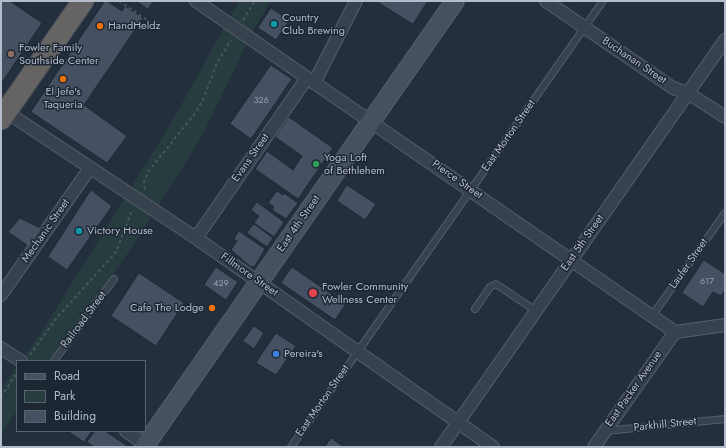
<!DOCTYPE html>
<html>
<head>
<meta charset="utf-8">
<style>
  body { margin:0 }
  #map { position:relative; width:726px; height:448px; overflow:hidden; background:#242f3e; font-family:Jost,sans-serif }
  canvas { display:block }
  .frame { position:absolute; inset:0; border:2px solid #b4bcc9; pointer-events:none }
  .legend { position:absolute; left:16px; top:360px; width:130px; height:72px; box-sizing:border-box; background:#1d2633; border:1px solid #59626f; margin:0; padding:5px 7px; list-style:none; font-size:12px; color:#b4bcc9 }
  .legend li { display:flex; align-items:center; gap:8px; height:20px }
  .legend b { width:20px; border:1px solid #59626f }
</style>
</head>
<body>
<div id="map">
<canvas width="726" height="448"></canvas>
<div class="frame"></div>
<ul class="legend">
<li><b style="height:5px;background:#465061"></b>Road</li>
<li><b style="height:11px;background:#263c3f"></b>Park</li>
<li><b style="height:11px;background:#455162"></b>Building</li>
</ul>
</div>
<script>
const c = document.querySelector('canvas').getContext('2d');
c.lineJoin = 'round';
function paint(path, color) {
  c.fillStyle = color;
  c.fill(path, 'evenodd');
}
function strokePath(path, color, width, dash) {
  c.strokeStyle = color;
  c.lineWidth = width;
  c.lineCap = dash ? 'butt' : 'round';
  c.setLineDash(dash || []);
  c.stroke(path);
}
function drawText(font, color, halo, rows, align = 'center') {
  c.font = font + ' Jost,sans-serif';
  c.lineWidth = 3;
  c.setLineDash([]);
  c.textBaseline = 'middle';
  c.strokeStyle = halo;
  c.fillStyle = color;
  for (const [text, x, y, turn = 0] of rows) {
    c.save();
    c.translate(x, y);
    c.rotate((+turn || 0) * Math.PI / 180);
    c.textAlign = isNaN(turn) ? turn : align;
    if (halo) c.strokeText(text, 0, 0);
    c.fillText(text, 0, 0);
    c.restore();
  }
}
const green = new Path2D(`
  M239,1h32l-17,28 -53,109 -68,108 -82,115h-30l22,-31 128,-207z
  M17,366v45l-16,23v-45z`);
const building = new Path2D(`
  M1,1h9l32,22 -41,61z
  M105,1h2l15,10 3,-5 18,12 -59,87 43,31 -20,27 -76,-51z
  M136,1h18l-6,8z
  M376,1h52l-15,23z
  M271,8l19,12 -14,20 -18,-12z
  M271,65l21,14 -41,60 -21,-15z
  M289,117l44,31 -35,51 -43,-30 12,-18 26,19 9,-14 -27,-19z
  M347,185l29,19 -11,16 -28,-19z
  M91,190l21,16 -45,64 -19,-13z
  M277,191l6,4 1,-2 14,10 -12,16 -14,-9 2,-3 -6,-4z
  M257,202l27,20 -10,15 -20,-14 5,-7 -8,-6z
  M20,218l20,10 -12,18 -20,-14z
  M254,224l19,14 -6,9 -20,-14z
  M239,231l26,18 -10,17 -4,1 -20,-17 6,-9 -3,-2z
  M704,260l21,14v16l-4,6 -8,-4 -10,15 -21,-14z
  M216,267l22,15 -12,18 -22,-15z
  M292,267l54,37 -11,16 -54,-37z
  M139,273l45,30 -28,43 -45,-30z
  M254,326l10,7 -10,16 -11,-8z
  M276,333l20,13 -20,29 -20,-12z
  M68,431h24l-8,11z
  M95,431h10l21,14 -2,2h-30l-7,-5z
  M331,438l13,9h-19z`);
const path = new Path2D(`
  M119,1l28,19
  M243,20l12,-19
  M145,189l-1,-7 4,-10 48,-60 8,-14 12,-33 15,-25
  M30,355l25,-35 61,-68 16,-42
  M1,397l16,-24`);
const service = new Path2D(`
  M475,309l15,-22 6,-3 40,27
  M652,316l73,-103
  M54,361l60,-82
  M606,431l119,-12
  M291,447l312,-446`);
const minor = new Path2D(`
  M196,1l479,331 50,-7
  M546,1l127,87 15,5 37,24
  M314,83l42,-82
  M2,109l194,129 297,209
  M196,238l111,-160
  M1,295l89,-127
  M1,348l20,13
  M126,431l23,16
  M441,447l284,-407
  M594,447l81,-115`);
const secondary = new Path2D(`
  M144,447l311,-446`);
const trunk = new Path2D(`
  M1,119l82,-118`);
const markers = [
  [274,24,4,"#0f9aa8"],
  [100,26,4,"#e8710a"],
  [11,54,4,"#8d6e63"],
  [63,79,4,"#e8710a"],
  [316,164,4,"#2e9e5b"],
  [79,231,4,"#0f9aa8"],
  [313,293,5,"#e0444e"],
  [212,308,4,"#e8710a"],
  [276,354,4,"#3f7fe0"]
];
const numberNames = [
  ["326",261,101],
  ["617",707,282],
  ["429",221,284]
];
const poiNames = [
  ["Country",282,18],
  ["Club Brewing",282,31],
  ["HandHeldz",108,26],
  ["Fowler Family",19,48],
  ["Southside Center",19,61],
  ["El Jefe's",63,92,"center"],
  ["Taqueria",63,105,"center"],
  ["Yoga Loft",324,158],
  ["of Bethlehem",324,171],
  ["Victory House",87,231],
  ["Fowler Community",322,287],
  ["Wellness Center",322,300],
  ["Cafe The Lodge",204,308,"right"],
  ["Pereira's",284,354]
];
const streetNames = [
  ["Buchanan Street",634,61,34],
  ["East Morton Street",509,136,-55],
  ["Evans Street",251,158,-55],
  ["Pierce Street",457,180,35],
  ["East 4th Street",299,224,-55],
  ["Mechanic Street",46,231,-55],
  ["East 5th Street",583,243,-55],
  ["Laufer Street",689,264,-55],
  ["Fillmore Street",249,275,35],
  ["Railroad Street",84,320,-53],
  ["East Packer Avenue",634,389,-55],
  ["East Morton Street",323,401,-55],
  ["Parkhill Street",665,425,-6]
];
paint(green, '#263c3f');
paint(building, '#455162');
strokePath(building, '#1f2835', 1);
strokePath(service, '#565f6c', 8);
strokePath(minor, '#565f6c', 14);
strokePath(secondary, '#565f6c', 20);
strokePath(trunk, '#434c59', 23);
strokePath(path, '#44595c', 2, [3, 3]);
strokePath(service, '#38414e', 6);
strokePath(minor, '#38414e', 12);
strokePath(secondary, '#465061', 18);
strokePath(trunk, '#656462', 21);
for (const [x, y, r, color] of markers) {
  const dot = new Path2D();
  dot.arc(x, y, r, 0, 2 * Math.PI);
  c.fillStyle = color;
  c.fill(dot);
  strokePath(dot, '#1d2633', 1.5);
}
drawText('9px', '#98a1af', null, numberNames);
drawText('11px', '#b4bcc9', '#1d2633', poiNames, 'left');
drawText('11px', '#b4bcc9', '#1d2633', streetNames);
</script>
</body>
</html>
